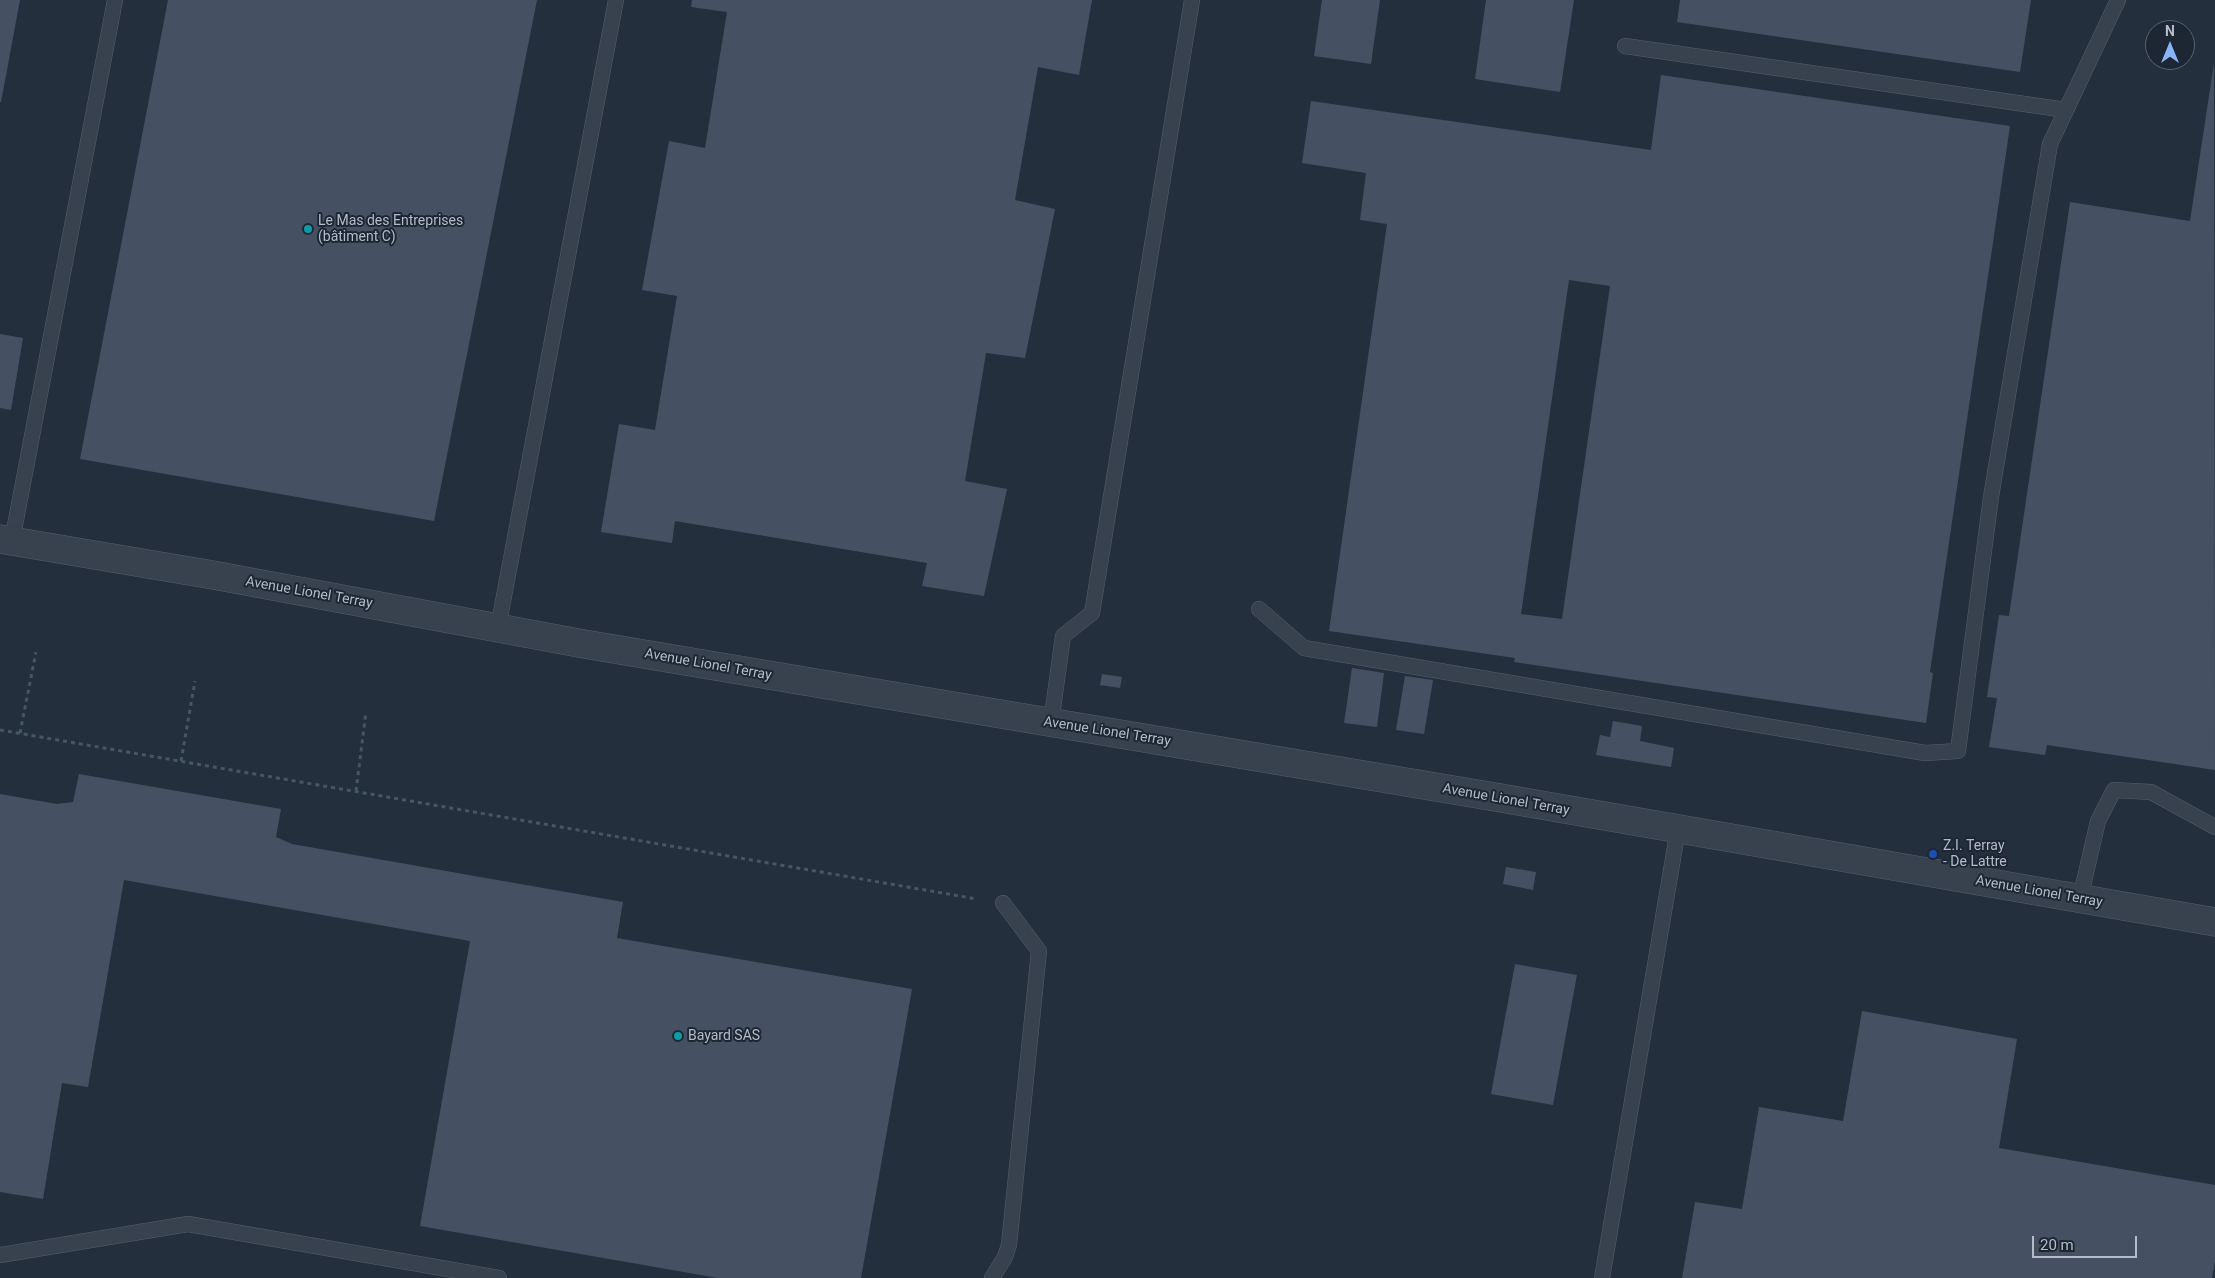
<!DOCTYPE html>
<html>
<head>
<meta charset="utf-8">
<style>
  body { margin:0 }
  #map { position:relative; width:2215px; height:1278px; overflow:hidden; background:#242f3e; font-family:Roboto,sans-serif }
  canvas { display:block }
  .north { position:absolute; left:2145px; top:20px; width:50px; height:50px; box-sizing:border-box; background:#1d2633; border:1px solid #59626f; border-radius:50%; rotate:0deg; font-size:14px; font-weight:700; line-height:20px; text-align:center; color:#b4bcc9 }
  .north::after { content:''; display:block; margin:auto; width:18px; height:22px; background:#8ab4f8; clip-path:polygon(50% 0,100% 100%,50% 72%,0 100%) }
  .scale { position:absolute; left:2032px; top:1236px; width:105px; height:22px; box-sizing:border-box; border:2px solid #b4bcc9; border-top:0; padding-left:6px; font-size:15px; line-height:18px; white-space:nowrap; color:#b4bcc9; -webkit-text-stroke:4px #1d2633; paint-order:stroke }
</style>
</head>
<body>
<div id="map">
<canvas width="2215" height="1278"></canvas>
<div class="north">N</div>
<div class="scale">20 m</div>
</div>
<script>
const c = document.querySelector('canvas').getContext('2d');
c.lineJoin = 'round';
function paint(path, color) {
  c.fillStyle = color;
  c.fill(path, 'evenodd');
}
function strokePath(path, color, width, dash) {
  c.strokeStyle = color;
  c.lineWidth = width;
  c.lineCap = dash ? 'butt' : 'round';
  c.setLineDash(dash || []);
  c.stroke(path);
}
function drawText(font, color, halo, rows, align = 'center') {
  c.font = font + ' Roboto,sans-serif';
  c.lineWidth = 4;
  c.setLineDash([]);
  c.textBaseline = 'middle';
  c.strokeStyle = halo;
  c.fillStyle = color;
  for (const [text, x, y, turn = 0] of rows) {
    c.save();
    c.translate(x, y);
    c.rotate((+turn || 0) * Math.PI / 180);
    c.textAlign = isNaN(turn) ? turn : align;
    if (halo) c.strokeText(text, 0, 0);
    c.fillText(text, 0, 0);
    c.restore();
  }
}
const building = new Path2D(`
  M0,0h20l-19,102h-1z
  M168,0h369l-103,521 -354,-62z
  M692,0h400l-13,75 -41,-8 -23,133 40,9 -30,149 -39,-5 -21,128 42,8 -23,107 -62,-10 5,-23 -252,-42 -3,22 -71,-11 18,-108 36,6 22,-134 -35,-6 27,-149 36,7 22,-136 -36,-5z
  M1322,0h58l-9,64 -57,-8z
  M1486,0h88l-14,92 -85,-13z
  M1680,0h351l-11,72 -343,-50z
  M2214,63l1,707 -168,-25 -2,10 -56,-8 8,-49 -10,-1 12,-82 10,1 61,-414 120,19z
  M1661,75l349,51 -80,546 3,1 -7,50 -412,-61 1,-4 -186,-27 58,-407 -27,-4 6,-47 -64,-10 9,-62 340,49zM1569,280l41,6 -48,333 -41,-5z
  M0,334l23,4 -12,72 -11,-2z
  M1352,668l32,5 -7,54 -33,-4z
  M1102,674l20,3 -2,11 -20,-3z
  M1405,676l28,4 -9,54 -28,-4z
  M1613,721l29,5 -2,15 34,7 -3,19 -75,-12 4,-20 10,2z
  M79,774l202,35 -5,28 16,7 331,58 -6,36 295,51 -51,289h-143l-298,-52 50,-285 -346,-61 -36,207 -26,-4 -19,116 -43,-7v-398l57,10 16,-2z
  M1506,867l30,5 -3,18 -30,-6z
  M1515,964l62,11 -24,130 -62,-11z
  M1862,1011l155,28 -18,109 216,37v76l-3,17h-530l13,-76 47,7 17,-102 84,14z`);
const path = new Path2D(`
  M0,730l977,169
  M20,733l16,-81
  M181,761l14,-80
  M356,791l10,-79`);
const lane = new Path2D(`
  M1625,46l441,64
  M12,541l103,-541
  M1259,609l45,39 621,105 33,-2 33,-254 59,-353 68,-144
  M498,628l118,-628
  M1051,723l12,-87 29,-23 100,-613
  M2080,899l18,-78 16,-31 37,2 64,35
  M0,1255l188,-31 311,54
  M992,1278l13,-21 4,-12 30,-294 -36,-48
  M1602,1278l76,-449`);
const street = new Path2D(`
  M0,539l213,36 371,69 911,153 720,125`);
const markers = [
  [308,229,5,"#0f9aa8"],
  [1933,854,5,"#1a4fb4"],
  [678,1036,5,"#0f9aa8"]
];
const poiNames = [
  ["Le Mas des Entreprises",318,221],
  ["(bâtiment C)",318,237],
  ["Z.I. Terray",1943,846],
  ["- De Lattre",1943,862],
  ["Bayard SAS",688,1036]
];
const streetNames = [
  ["Avenue Lionel Terray",309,593,10],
  ["Avenue Lionel Terray",708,665,10],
  ["Avenue Lionel Terray",1107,732,9],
  ["Avenue Lionel Terray",1506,800,10],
  ["Avenue Lionel Terray",2039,892,10]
];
paint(building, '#455162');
strokePath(lane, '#565f6c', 16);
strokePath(street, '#565f6c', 29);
strokePath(path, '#44595c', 3, [4, 4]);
strokePath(lane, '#38414e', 15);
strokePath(street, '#38414e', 28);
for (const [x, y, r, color] of markers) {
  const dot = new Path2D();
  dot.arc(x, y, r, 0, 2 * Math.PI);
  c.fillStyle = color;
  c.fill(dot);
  strokePath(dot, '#1d2633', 2);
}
drawText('14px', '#b4bcc9', '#1d2633', poiNames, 'left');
drawText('14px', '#b4bcc9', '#1d2633', streetNames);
</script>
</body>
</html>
